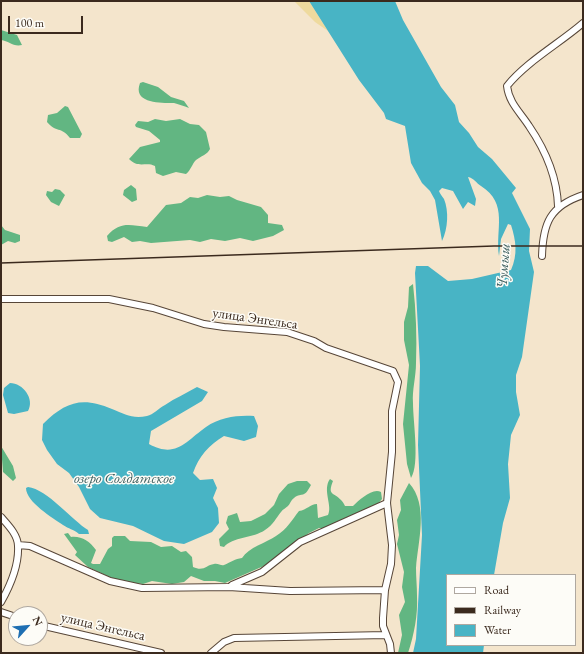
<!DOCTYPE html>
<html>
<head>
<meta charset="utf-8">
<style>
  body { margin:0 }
  #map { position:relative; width:584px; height:654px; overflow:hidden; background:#f4e5cc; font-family:"EB Garamond",serif }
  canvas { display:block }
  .frame { position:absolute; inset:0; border:2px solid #3b2a1e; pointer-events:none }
  .legend { position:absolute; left:446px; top:574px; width:130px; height:72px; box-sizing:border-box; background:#fdfcf7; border:1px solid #afa8a0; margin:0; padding:5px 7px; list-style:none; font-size:12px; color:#3b2a1e }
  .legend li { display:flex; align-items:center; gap:8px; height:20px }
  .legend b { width:20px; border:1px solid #afa8a0 }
  .north { position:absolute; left:8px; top:606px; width:40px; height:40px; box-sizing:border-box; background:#fdfcf7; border:1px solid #afa8a0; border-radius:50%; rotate:63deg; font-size:11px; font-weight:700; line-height:16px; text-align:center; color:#3b2a1e }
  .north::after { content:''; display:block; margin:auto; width:14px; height:18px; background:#1f6fb2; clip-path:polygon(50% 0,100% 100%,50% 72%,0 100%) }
  .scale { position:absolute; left:8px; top:16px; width:75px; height:18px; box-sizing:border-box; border:2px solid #3b2a1e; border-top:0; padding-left:5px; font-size:12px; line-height:14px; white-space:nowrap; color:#3b2a1e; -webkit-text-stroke:3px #fdfcf7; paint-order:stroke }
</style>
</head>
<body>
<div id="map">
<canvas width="584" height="654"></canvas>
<div class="frame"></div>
<ul class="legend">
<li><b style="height:5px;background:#fff"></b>Road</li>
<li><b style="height:5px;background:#3b2a1e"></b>Railway</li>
<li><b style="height:11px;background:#48b4c5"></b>Water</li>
</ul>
<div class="north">N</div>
<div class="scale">100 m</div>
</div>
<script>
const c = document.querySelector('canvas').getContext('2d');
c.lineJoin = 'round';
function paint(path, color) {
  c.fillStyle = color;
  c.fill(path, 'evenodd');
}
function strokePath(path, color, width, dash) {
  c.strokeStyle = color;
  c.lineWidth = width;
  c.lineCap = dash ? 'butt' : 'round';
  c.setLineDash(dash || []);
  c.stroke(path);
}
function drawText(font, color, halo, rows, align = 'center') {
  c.font = font + ' "EB Garamond",serif';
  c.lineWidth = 3;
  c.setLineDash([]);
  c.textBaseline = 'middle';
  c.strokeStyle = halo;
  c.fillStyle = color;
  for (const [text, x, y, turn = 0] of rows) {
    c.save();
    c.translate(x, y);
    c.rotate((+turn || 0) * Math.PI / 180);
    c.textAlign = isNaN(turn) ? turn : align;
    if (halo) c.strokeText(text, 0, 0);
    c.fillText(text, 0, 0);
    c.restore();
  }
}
const forest = new Path2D(`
  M1,30l16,5 5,10c-9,2 -13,-4 -21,-5z
  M143,82l15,5 13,10 13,4 5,7c-5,-2 -11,-4 -15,-5 -12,0 -42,1 -34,-20z
  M65,106l3,1 14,27 -2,4h-10c-9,-12 -14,-5 -23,-16l1,-7 9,-2z
  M155,119l11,2 14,-2 10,5 9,1 7,7 4,17c-3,6 -9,7 -14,11 -4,4 -5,10 -10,14l-10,-2 -13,4 -7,-3 -1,-7c-9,-5 -16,3 -26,-7l11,-12 20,-5v-2l-11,-9 -13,-4 -1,-2 3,-4 10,1z
  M131,185l5,4 1,11 -5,2 -9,-7 1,-5z
  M55,189l5,1 5,5 -6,11 -8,-4 -5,-7 1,-4 5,1z
  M207,195l13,2 9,-1 8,4 24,7 7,8v8l14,2 2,5 -11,6 -20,5 -13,-3 -15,3 -14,-2 -11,3 -10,-2 -39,3 -11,-2 -8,1 -8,-5 -12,5 -4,-1 -1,-5c13,-15 23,-11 40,-9l19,-22 15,-2 9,-6 8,1z
  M1,225l4,5 15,5v6l-5,2 -7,-2 -7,4z
  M413,284c3,27 4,53 3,79 0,14 -4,27 -3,40 0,19 7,61 -2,75l-4,-14 -4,-40 6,-59 -5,-25v-18l4,-15 1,-20z
  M1,446l12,20 3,12 -3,3 -10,-9z
  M330,479l3,2c-6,15 1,11 8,19 2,2 3,4 4,6h8c6,-6 20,-19 28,-14l1,7 -5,6 -51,23h-7l-10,5 -43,32 -41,18 -10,-2h-11l-13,-5 -7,6 -12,2 -20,-3 -9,3 -16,-2 -13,-3 -26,-12 -13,-12 2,-3 -13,-18 4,-1 3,4c11,-1 18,4 25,13l-5,13 2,1h7l8,-15 4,-3v-8l2,-2h11l5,5 21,1 10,5 11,-1 9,6 5,-1 6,6 1,10c11,5 13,-2 21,-3 4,-1 7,2 10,1 7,-3 11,-6 18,-7 7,-11 24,-15 34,-22 11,-7 16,-16 23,-25 8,-1 11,-7 18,-7l1,14 10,-3c5,-9 -6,-25 2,-36z
  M297,481h10l4,4c-8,15 -8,6 -17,13 -3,2 -4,6 -6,8 -2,2 -5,3 -7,6 -5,6 -8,13 -16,18 -11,8 -33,7 -41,17l-4,-1 -1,-7 10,-10 -3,-6 2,-7 9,-3 3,9 11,-1 14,-7 9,-9 5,-11 9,-10z
  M409,483c20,22 9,58 7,85 0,9 1,19 1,28 1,19 -3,39 -9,57h-10l4,-18 -3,-20 6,-13 -3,-15 2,-15 -7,-28 2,-9 -2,-15 4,-10 -1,-10z`);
const sand = new Path2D(`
  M294,1h15l19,30 -13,-9z`);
const water = new Path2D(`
  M309,1h86l8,19 38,67 14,18 4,17 10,11 9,14 14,12 24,29 -4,5 18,36 -1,22 5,21 -12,85 -6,18v17l4,23 -9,20 -3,29 2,34 -7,25 -9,52h-47v70h37l-1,8h-70l3,-14 6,-104 -4,-90 2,-79 -5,-93 1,-7h12l20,15 24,-2 39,-9c7,-16 5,-29 0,-45l-3,-1 -7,15 -2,17c-4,-27 10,-52 -18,-70 -5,-3 -7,-8 -13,-9l8,22 -1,7 -7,-4 -5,7 -10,-18 -11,-3 -3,3c1,3 3,5 5,8 5,12 4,30 -2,42l-7,-41 -5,-9 -8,-8 -11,-20 -6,-37 -19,-7 -2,-6 -25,-33z
  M10,383c13,0 25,16 18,28l-14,3 -6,-1 -5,-18 1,-7z
  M197,387l11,5 -6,9 -51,30 -2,13c27,15 37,-3 57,-17 14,-10 32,-12 48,-11l4,10 -2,11 -12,4 -20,-5c-15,9 -25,20 -31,37l7,7 13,-1 4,9 -4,10 5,10 1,15 -7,9 -28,12 -20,-3 -31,-15 -33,-8 -10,-9 -11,-22 -10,-14 -12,-9 -10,-14 -5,-10 1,-16c22,-22 39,-28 69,-15 13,5 20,10 35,7 6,-1 12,-8 18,-11 10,-7 22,-12 32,-18z
  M28,487c19,2 45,34 60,43l1,4h-10c-6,-5 -10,-5 -16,-9 -10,-7 -37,-23 -37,-37z`);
const minor = new Path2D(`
  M558,206c-1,-30 -12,-55 -29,-80 -9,-14 -20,-23 -22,-40 19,-24 53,-43 76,-63
  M542,256c1,-33 8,-50 41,-61
  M1,299h108l44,9 51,16 20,3 63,5 27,9 12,7 67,23 5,11 -6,29v41l-5,51 5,42 -1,19 -6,26 -2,28v8l7,18 1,9
  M1,517c7,8 17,18 17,29 1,18 -8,40 -17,56
  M18,545l12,1 80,35 32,7 87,-1 61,4 95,-1
  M232,585l30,-13 38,-30 87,-39
  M1,612l15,5
  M40,625l121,28
  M211,653l13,-11 10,-4 152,-3`);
const rail = new Path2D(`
  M1,263l493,-17h89`);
const streetNames = [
  ["улица Энгельса",255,319,8],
  ["улица Энгельса",103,627,13]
];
const waterNames = [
  ["Чумыш",504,266,-86],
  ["озеро Солдатское",124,479]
];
paint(forest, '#62b682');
paint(sand, '#eeda9e');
paint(water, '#48b4c5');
strokePath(minor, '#574638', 8);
strokePath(minor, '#fff', 6);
strokePath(rail, '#3b2a1e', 1.5);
drawText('14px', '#3b2a1e', '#fdfcf7', streetNames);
drawText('italic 15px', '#406161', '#fdfcf7', waterNames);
</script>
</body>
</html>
